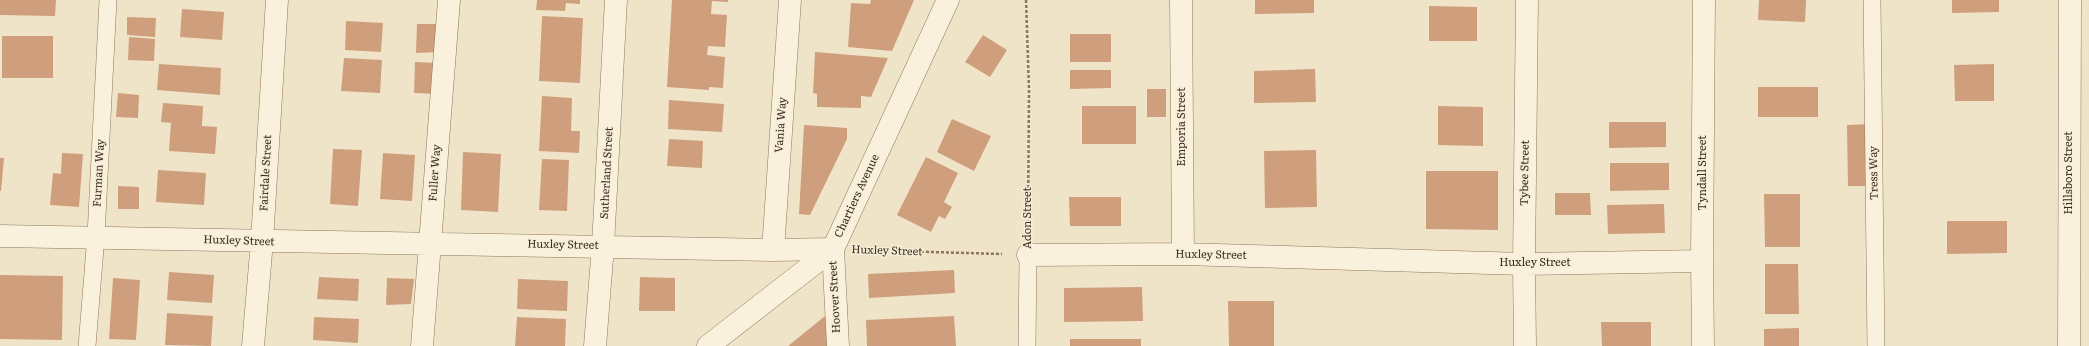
<!DOCTYPE html>
<html>
<head>
<meta charset="utf-8">
<style>
  body { margin:0 }
  canvas { display:block; background:#f0e4c8 }
</style>
</head>
<body>
<canvas width="2089" height="346"></canvas>
<script>
const c = document.querySelector('canvas').getContext('2d');
c.lineJoin = 'round';
function paint(path, color) {
  c.fillStyle = color;
  c.fill(path, 'evenodd');
}
function strokePath(path, color, width, dash) {
  c.strokeStyle = color;
  c.lineWidth = width;
  c.lineCap = dash ? 'butt' : 'round';
  c.setLineDash(dash || []);
  c.stroke(path);
}
function drawText(font, color, halo, rows, align = 'center') {
  c.font = font + ' Literata,serif';
  c.lineWidth = 3;
  c.setLineDash([]);
  c.textBaseline = 'middle';
  c.strokeStyle = halo;
  c.fillStyle = color;
  for (const [text, x, y, turn = 0] of rows) {
    c.save();
    c.translate(x, y);
    c.rotate((+turn || 0) * Math.PI / 180);
    c.textAlign = isNaN(turn) ? turn : align;
    if (halo) c.strokeText(text, 0, 0);
    c.fillText(text, 0, 0);
    c.restore();
  }
}
const building = new Path2D(`
  M0,0h56l-1,16 -55,-1z
  M537,0h43v4l-14,-1 -1,8 -29,-1z
  M672,0h56v2l-16,-1 -1,13 16,1 -2,32 -17,-1 -1,9 18,2 -2,31 -14,-1v3l-42,-3z
  M871,0h43l-22,51 -44,-4 3,-44 19,1z
  M1255,0h59v13l-59,1z
  M1759,0h47l-1,22 -47,-2z
  M1952,0h47v12l-47,1z
  M1429,6l48,1v34h-48z
  M182,9l42,3 -2,28 -42,-3z
  M542,16l41,2 -3,65 -41,-2z
  M127,17l29,1 -1,19 -28,-2z
  M346,21l37,2 -2,29 -36,-2z
  M417,24h23v28l-24,1z
  M1070,34h41v28h-41z
  M983,35l24,15 -17,27 -25,-15z
  M2,36h51v42h-51z
  M129,37l26,2 -1,22 -26,-1z
  M815,52l73,6 -17,39 -10,-1v12l-44,-1v-13l-4,-1z
  M344,58l38,2 -2,33 -39,-2z
  M415,62l24,1 -1,31 -24,-1z
  M159,64l62,4 -1,27 -63,-5z
  M1994,64v37h-39l-1,-36z
  M1315,69l1,33 -62,1v-32z
  M1070,70h41v18l-41,1z
  M1758,87h60v30h-60z
  M1147,89h19v28h-19z
  M118,93l21,2 -1,23 -22,-1z
  M542,96l30,2 -1,33h9l-1,22 -40,-2z
  M669,100l55,4 -2,28 -54,-3z
  M163,103l40,3 -1,20 15,1 -2,27 -46,-3 2,-28 -10,-1z
  M1082,106h54v38h-54z
  M1438,106l45,1v39l-45,-1z
  M952,119l39,17 -17,35 -37,-19z
  M1609,122h57v25l-57,1z
  M1871,124v62h-23l-1,-61z
  M804,125l43,3v11l-37,76 -11,-1z
  M669,139l34,2 -1,27 -35,-2z
  M333,149l29,1 -4,56 -28,-2z
  M1316,150l1,57 -52,1 -1,-57z
  M463,152l38,2 -3,58 -37,-2z
  M62,153l21,1 -4,53 -29,-2 3,-32 8,1z
  M383,153l32,2 -3,46 -32,-2z
  M926,157l32,16 -14,29 8,5 -7,12 -6,-3 -8,16 -34,-17z
  M0,158h4l-3,33h-1z
  M542,159l27,1 -2,51 -28,-1z
  M1610,163h59v27l-59,1z
  M158,170l48,3 -2,32 -48,-3z
  M1426,171h72v59l-72,-1z
  M118,186l21,1v22h-21z
  M1555,193h35l1,22h-36z
  M1764,194h36v53h-35z
  M1069,197h52v29h-51z
  M1664,204l1,29 -57,1 -1,-29z
  M1947,221h60v32l-60,1z
  M1765,264h33l1,50h-34z
  M954,270l1,23 -86,5 -1,-24z
  M169,272l45,3 -2,28 -45,-3z
  M0,275l63,1 -1,64 -62,-1z
  M319,277l40,2 -1,22 -41,-2z
  M640,277l35,1v33h-36z
  M113,278l27,2 -4,60 -27,-1z
  M387,278l27,1 -3,25 -25,1z
  M518,279l50,2 -1,30 -50,-2z
  M1142,287l1,34 -79,1v-34z
  M1228,301h46v45h-45z
  M830,312l2,34h-44z
  M167,313l46,3 -2,30 -46,-1z
  M954,316l2,30h-89l-1,-26z
  M314,317l45,2 -1,24 -45,-3z
  M517,317l49,2 -1,27h-50z
  M1601,322h50v24h-49z
  M1799,328v18h-35v-17z
  M1070,339h71v7h-71z`);
const path = new Path2D(`
  M1026,0l3,90 -1,140
  M861,250l141,4`);
const service = new Path2D(`
  M1872,0l4,346
  M87,346l9,-110 12,-236
  M1027,346l1,-91`);
const minor = new Path2D(`
  M1181,0l2,254
  M0,236l773,14 60,-1 5,97
  M773,250l17,-250
  M1028,255l155,-1 341,10 178,-3
  M253,346l9,-105 15,-241
  M422,346l27,-346
  M595,346l8,-100 13,-246
  M1525,346l-1,-82 3,-264
  M1703,346l-1,-85 2,-261
  M2069,346l1,-346`);
const tertiary = new Path2D(`
  M708,346l125,-97 115,-249`);
const streetNames = [
  ["Vania Way",781,125,-86],
  ["Emporia Street",1182,127,-90],
  ["Furman Way",99,173,-87],
  ["Fairdale Street",266,173,-87],
  ["Fuller Way",435,173,-86],
  ["Sutherland Street",607,173,-87],
  ["Tybee Street",1525,173,-89],
  ["Tyndall Street",1703,173,-90],
  ["Tress Way",1874,173,-91],
  ["Hillsboro Street",2069,173,-90],
  ["Chartiers Avenue",857,196,-65],
  ["Adon Street",1028,218,-90],
  ["Huxley Street",239,241,2],
  ["Huxley Street",563,245,1],
  ["Huxley Street",887,251,2],
  ["Huxley Street",1211,255,1],
  ["Huxley Street",1535,263],
  ["Hoover Street",835,297,-93]
];
paint(building, '#cf9f7d');
strokePath(service, '#8d765c', 18);
strokePath(minor, '#8d765c', 23);
strokePath(tertiary, '#8d765c', 23);
strokePath(path, '#8d765c', 2.5, [3, 2]);
strokePath(service, '#faf1dc', 17);
strokePath(minor, '#faf1dc', 22);
strokePath(tertiary, '#faf1dc', 22);
drawText('11px', '#3d2e20', '#f7eed8', streetNames);
</script>
</body>
</html>
